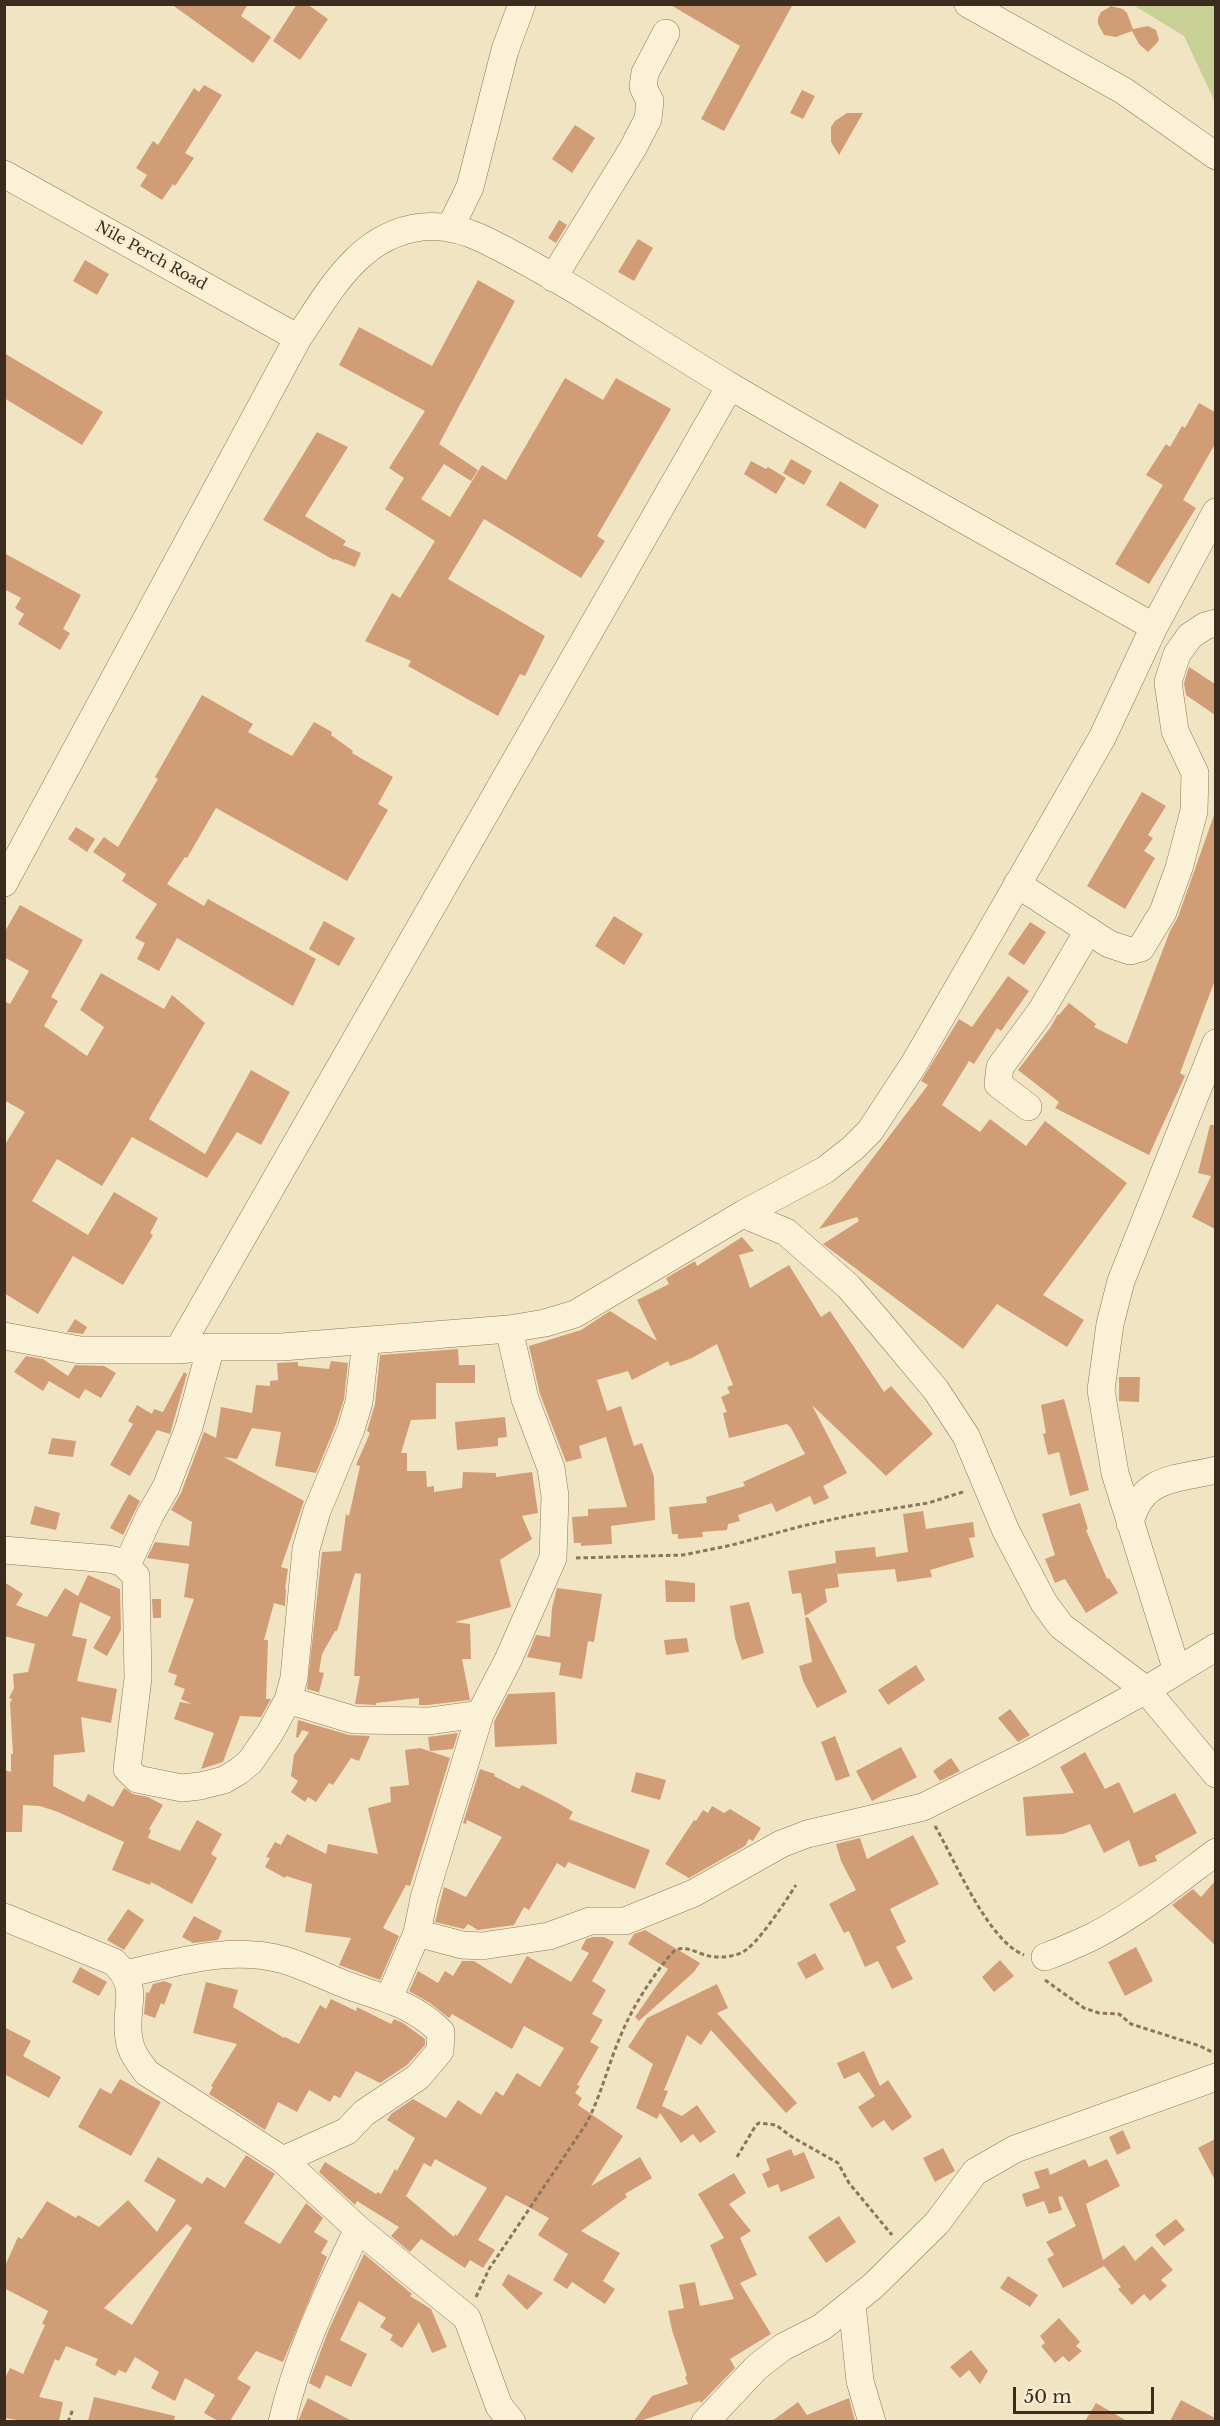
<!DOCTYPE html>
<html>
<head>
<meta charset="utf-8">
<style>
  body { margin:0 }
  #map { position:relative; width:1220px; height:2426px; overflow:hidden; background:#f1e4c3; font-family:"Libre Baskerville",serif }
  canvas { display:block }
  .frame { position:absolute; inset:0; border:6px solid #3c2c1d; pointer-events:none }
  .scale { position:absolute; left:1013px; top:2387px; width:141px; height:27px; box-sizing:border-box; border:3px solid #3c2c1d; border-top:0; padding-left:8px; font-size:18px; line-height:21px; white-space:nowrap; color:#3c2c1d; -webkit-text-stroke:4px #f8eed3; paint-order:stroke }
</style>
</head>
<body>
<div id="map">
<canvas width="1220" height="2426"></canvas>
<div class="frame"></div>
<div class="scale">50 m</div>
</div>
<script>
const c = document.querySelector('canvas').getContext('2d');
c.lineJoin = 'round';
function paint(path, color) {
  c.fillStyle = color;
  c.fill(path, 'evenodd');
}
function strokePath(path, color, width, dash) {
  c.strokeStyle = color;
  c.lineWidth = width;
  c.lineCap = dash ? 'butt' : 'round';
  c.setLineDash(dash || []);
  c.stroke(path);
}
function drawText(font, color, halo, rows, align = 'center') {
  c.font = font + ' "Libre Baskerville",serif';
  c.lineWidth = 4.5;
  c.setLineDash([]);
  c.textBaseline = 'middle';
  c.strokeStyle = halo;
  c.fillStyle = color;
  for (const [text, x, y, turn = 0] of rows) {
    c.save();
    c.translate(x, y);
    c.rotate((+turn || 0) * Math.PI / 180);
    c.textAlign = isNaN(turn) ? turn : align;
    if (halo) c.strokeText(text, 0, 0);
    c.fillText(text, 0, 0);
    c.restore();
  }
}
const green = new Path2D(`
  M1133,5h82v97l-31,-66z`);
const building = new Path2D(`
  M171,4h77l-7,12 30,21 -18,26z
  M297,4h10l21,15 -28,41 -27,-19z
  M669,4h124l-69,127 -23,-12 39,-73z
  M1111,6l12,3 4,4 6,16 15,-3 8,4 3,10 -3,4 -8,8 -9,-8 -7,-13 -16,6 -12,-2 -6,-11v-6l3,-6z
  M204,85l18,10 -37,58 9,5 -19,28 -2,-2 -11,16 -22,-14 7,-11 -11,-7 17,-27 5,4 36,-57 5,4z
  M802,90l13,6 -12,23 -13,-6z
  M847,113h16l-24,42 -8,-13v-15l4,-6z
  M575,125l20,13 -23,35 -20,-14z
  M559,220l8,5 -11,18 -8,-5z
  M638,239l15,9 -19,33 -16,-9z
  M85,260l24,14 -12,21 -24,-14z
  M478,280l37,21 -76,143 39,26 -7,11 -27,-17 -23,35 29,18 32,-52 24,15 59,-102 38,22 13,-22 55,31 -74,127 8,5 -24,37 -97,-59 -36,60 97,57 -20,40 -5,-2 -22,42 -90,-50 3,-5 -46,-20 27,-48 8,5 35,-57 -50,-32 19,-31 -15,-10 36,-57 -86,-46 20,-38 73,39z
  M4,353l99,59 -21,33 -78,-47z
  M1199,403l16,9v32l-32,56 13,8 -47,76 -34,-20 48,-79 -17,-10 20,-31 4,3 12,-21 3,2z
  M317,432l31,15 -43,69 41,25 -3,4 18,8 -6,14 -20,-8 -1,1 -71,-40z
  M791,459l21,12 -8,14 -21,-12z
  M751,461l15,8 2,-2 18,11 -10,16 -32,-20z
  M840,481l39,24 -14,24 -39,-24z
  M4,553l77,42 -18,34 7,4 -10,17 -42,-26 6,-10 -9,-6 6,-10 -17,-9z
  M1189,667l26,17v31l-29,-20 -2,-12z
  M202,695l51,29 -5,8 44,24 22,-34 18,10 -1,3 22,16 -1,2 41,24 -15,27 10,6 -41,71 -131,-73 -29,50 -2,-1 -18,27 37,22 4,-7 108,60 -23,47 -116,-68 -18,33 -22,-12 8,-16 -10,-5 22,-34 -35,-23 4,-7 -33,-22 11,-15 14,10 40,-68 -3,-2z
  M1142,792l24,14 -18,29 5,3 -9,13 11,7 -30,51 -38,-23z
  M1214,815l1,165 -35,93 5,3 -36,79 -94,-47 4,-6 -41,-32 32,-42 8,-14 1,1 10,-12 27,21 -2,3 33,17 43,-113 8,-14z
  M76,827l19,12 -8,13 -19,-13z
  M20,905l63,35 -32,57 7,4 -14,25 43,30 17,-29 -24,-17 21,-37 63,36 8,-14 33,28 -56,96 56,35 46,-84 39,22 -29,53 -24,-13 -30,46 -75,-41 -30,49 -45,-27 -25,42 56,34 26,-43 44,26 -8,15 3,2 -30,50 -50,-29 -35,58 -34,-21v-147l21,-34 -21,-12v-99l6,3 19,-33 -25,-14v-24z
  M614,916l29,18 -19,31 -29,-19z
  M324,921l31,17 -16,28 -30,-17z
  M1030,922l16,10 -22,33 -16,-11z
  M1008,976l21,15 -28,40 -4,-3 -23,36 -5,-3 -27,44 38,27 10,-13 36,27 19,-25 82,62 -84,112 41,25 -17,27 -70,-43 -34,45 -140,-105 36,-23 -2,-4 -38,12 109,-144 -7,-4 38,-62 13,8z
  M1210,1125h5v104l-23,-12 19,-41 -13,-3z
  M742,1237l12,14 -15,4 11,33 39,-23 32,52 9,-6 54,81 7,-6 42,48 -47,42 -74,-71 35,68 -24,13 6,12 -15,7 -4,-9 -34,16 -4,-9 -34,12 2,6 -12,3 -1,6 -25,2 1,5 -25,2v-5h-6l-3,-27 38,-4 -1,-6 39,-11 -2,-4 62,-28 -14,-26 -4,-4 -58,14 -6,-25 4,-1 -6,-15 9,-4 -3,-6 6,-2 -16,-41 -25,14 -22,8 -2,-5 -36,19 -4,-9 -31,9 10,31 14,-5 13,40 8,-3 12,34 1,43 -44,6 1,18 -31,2v-3h-7l-2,-26 16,-1v-7l39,-2 -21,-70 -27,9 3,12 -16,4 -26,-68 -11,-48 52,-16 29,-19 47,30 -20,-41 32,-16 -3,-6 29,-17 2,5z
  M75,1319l12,8 -4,7 -16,-2z
  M458,1349l1,16h16v18h-39v36l-25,1 -10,33h6v18h19l1,16 7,-1v6l28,-4 1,-16 33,1v4l36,-5 6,41 -16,3 10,23 -32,21 11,47 -56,15 15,2 1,35h-9l8,41 -42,5h-9v-7l-43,5v2l-20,-1h-1l5,-28h-6l7,-102 -6,-1 -18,58h-2l-13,23 -3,18 5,1 -5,19 2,1 -14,-4 15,-137 19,-1 5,-37 3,2 11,-50 -4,-1 14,-32 -3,-2 8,-27 5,-49z
  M26,1356l17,3 25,17 7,-11 29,1 12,7 -15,25 -16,-9 -6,10 -30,-18 -6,10 -29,-19z
  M331,1361l17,2 -4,36 -8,25 -20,49 -41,-7 6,-34 -29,-4 -15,31 -13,-2 80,44 -23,66 7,2 -3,20h1l-1,17 -11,-3 -10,37h4l-2,59h5l-10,18 -21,-1 -17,46 -22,7 13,-36 -40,-14 6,-17 12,2 -11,-5 4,-10 -11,-4 3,-10 -9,-3 26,-73 -10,-2 5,-33 -42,-6 8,-16 34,4 3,-24 -21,-12 10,-17 23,-61 12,6 5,-31 31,6 4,-28 14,1v-5l8,-1 -1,-17 21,-1v4l31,3z
  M184,1372l3,2 -17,60 -13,-4 -27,46 -20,-11 23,-41 -5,-3 9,-16 15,9 2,-5 9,3z
  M1119,1377h21l-1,25 -20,-1z
  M1064,1399l25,91 -19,6 -11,-44 -11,3 -5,-21 3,-1 -5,-28z
  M505,1417l2,20 -9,1v8l-41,4 -2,-28z
  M52,1438l24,3 -3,16 -25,-3z
  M129,1494l11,7 -17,34 -13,-7z
  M1080,1503l8,26 -2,1 21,49 2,-1 9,15 -32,20 -21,-34 -10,4 -10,-24 10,-4 -13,-41z
  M35,1506l25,7 -4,17 -26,-6z
  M923,1511l3,18 47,-7 2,15 -6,1 5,19 -44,13 2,7 -35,5 -2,-13 -58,5 -2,-23 40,-4 1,10 32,-5 -5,-38z
  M836,1563l3,24 -14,2 2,13 -22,14 -4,-23 -9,1 -4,-23z
  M88,1575l32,14 1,41 -14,26 -14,-8 18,-31 -31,-15 -8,34 15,3 -10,42 40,8 -6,34 -30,-6 4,35 -31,3 -1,31 31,16 4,-8 25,13 11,-19 9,6 15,3 15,8 -14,24 2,1 -3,8 32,13 17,-31 25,14 -11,20 6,4 -25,46 -41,-22 -1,3 -38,-15 12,-28 -66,-30 -18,-6 -17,-1 -1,27h-18v-62l7,2v-18h2l-3,-51 2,-4 -3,-1 5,-10 -1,-14 15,-2 7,-28 -31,-8v-54l19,12 -7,11 31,12 18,-29 13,8z
  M665,1580l30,3v19h-29z
  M557,1588l45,6 -8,48 -6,-1 -6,38 -23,-4 2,-12 -34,-6 9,-22 14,2 2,-29z
  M152,1599h9v19h-8z
  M749,1602l15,51 -22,7 -7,-22 -5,-32z
  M808,1617l39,75 -30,16 -14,-27 -4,-15 13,-4 -7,-44z
  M687,1638l2,14 -23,3 -2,-15z
  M916,1665l9,15 -37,25 -10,-15z
  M555,1692l2,52 -62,3 -1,-25 14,-28z
  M1010,1709l20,26 -12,7 -20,-24z
  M298,1720l51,15 21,1 -11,25 -8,-3 -18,27 -4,-2 -13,19 -8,-5 -3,5 -14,-10 7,-11 -7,-5 3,-21 15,-23 -7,-2 -4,8 -2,-1z
  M458,1733l-5,16 -23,2 -2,-14z
  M835,1736l15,40 -14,5 -15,-39z
  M901,1747l16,30 -45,24 -16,-30z
  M420,1748l30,10 -40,128 -4,-1 -23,43 16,8 -19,44 -41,-15 12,-27 -46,-6 7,-48 -26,-8 -1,2 -20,-11 5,-9 -4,-1 9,-15 6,3 6,-11 39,20 2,-10 50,10 -10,-46 23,-6 -1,-15 19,-2 -4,-35z
  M1085,1752l20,37 14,-7 15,31 41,-20 22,40 -42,23 2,5 -18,6 -10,-27 -25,13 -14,-29 -27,10 -37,2 -3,-39 51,-4 -14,-26z
  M951,1758l9,13 -20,10 -7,-10z
  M480,1769l15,5 -1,2 25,13 3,-4 34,17 17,10 -4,7 81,31 -15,39 -67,-27 -3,6 -8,-5 -28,47 -5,-3 -10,18 -36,5 -10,-6 -4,5 -29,-7 9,-35 22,10 36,-60 -35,-17 -1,4 -3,-1z
  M636,1772l30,8 -6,20 -29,-8z
  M712,1806l12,7 6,-4 31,19 -8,13 -4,-2 -4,7 -56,32 -24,-14 29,-44 2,1 7,-11 5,3z
  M913,1835l26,49 -49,25 16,33 -10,5 17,32 -21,10 -14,-28 -13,6 -16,-36 -5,2 -15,-29 27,-14 -15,-29 -5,-17 24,-6 7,21z
  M1215,1881v64l-43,-40 21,-16 8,8z
  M128,1909l16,11 -20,30 -17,-10z
  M194,1916l28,15 -4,9 -25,3 -11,-6z
  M645,1930l55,33 -6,9 -55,49 -4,-4 33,-48 -40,-25 6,-10z
  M593,1937h11l10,5 -22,39 14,9 -14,24 11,6 -13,22 9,5 -22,38 3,1 -5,7 7,5 -4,7 45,31 -32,50 49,-29 12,21 -27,16 2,3 -46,34 39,22 -17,28 12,8 -10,15 -33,-22 -5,7 -14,-9 15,-26 -30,-19 11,-17 -43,-23 -28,45 17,10 -12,18 -13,-8 -5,8 -44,-29 -11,13 -19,-16 8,-9 -42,-26 -2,4 -36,-33 6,-10 51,32 2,-2 3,2 14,-25 2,2 18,-33 -28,-18 4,-6 22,-15 33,19 12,-18 23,15 15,-24 7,5 14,-23 23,14 24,-39 -40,-22 -12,23 -60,-35 -3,4 -19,-15 -21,-12 9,-20 20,12 7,-12 8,5 9,-15h12l37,23 16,-28 44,26 18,-29 -8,-4 5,-10zM435,2159l52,29 -30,48 -2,-2 -1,3 -48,-41 18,-33 7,4z
  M1136,1947l17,34 -28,15 -17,-34z
  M815,1953l9,16 -18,10 -9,-16z
  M1000,1960l14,16 -20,16 -12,-15z
  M80,1967l27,15 -8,14 -27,-14z
  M164,1981l8,3 -8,21 -3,-2 -6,15 -11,-4 2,-22 3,1 4,-9z
  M206,1982l32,8 -5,17 51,31 1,-1 14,7 21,-39 6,4 5,-10 25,12 1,-4 34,17 3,-5 9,4 22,16v6l-18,20 -27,18 -24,-12 -16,27 -6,-3 -4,7 -21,-12 -12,22 -19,-10 -13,28 -56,-36 4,-7 -2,-1 26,-42 -44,-11z
  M717,1984l11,24 -11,5 80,90 -11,10 -75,-83 -10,15 -14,-10 -23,55 4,1 -6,15 20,10 15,-11 19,27 -16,11 -7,-9 -12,9 -21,-30 -3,6 -21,-11 17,-44 -25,-17 19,-29z
  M4,2027l27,14 -8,15 38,21 -12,21 -45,-24z
  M864,2051l16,35 8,-6 24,37 -20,14 -8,-11 -12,8 -14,-21 17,-11 -16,-24 -15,7 -7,-16z
  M120,2079l41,23 -30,54 -53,-29 22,-39 11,6z
  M1123,2130l8,18 -14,7 -8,-18z
  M1215,2139v41l-17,-32z
  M943,2148l12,23 -20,11 -12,-24z
  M791,2149l3,7 10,-4 11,26 -34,14 -3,-8 -10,4 -6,-14 8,-4 -4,-11z
  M246,2155l29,19 -31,49 36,21 26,-41 17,15 -9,14 14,9 -7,12 6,4 -44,105 -27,-11 -19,28 14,8 -21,34h-12l-14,-8 11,-18 -30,-17 -10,23 -24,-13 8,-16 -24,-15 -9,16 -7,-3 -4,6 -20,-11 3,-6 -32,-13 -7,15 -4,-2 -16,38 24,5 -4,19h-34l-21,-3v-38l6,-12 13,6 22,-49 -3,-1 6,-13 -44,-23v-20l14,-31 4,2 25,-38 29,17 2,-3 21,12 29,-27 29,32 19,-32 -32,-19 14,-24 44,27 5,-7 18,11zM187,2224l5,4 -60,97 -28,-17z
  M1085,2159l4,8 18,-8 13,27 -34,18 17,56 21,-15 11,16 17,-15 21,24 -12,10 6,6 -17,15 -6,-7 -12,11 -14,-16 3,-2 -17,-21 -41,22 -16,-29 7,-4 -8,-13 30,-16 -14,-30 -4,1 4,13 -13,4 -5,-13 -18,6 -4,-13 18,-6 -6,-16 14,-4 2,7z
  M734,2173l12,20 -17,11 22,27 -11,7 17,37 -17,8 31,51 -41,25 5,9 -34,35 -1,-2 -60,20h-6l18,-25 36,-12 -3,-7 2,-1 -15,-46 -4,-19 16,-3 -5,-23 16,-3 5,24 34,-7 -24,-54 14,-7 -26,-44z
  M839,2216l17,26 -30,21 -18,-26z
  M1176,2219l9,11 -21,16 -9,-11z
  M364,2254l48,40 -2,2 21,13 16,38 -15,6 -13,-31 -17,26 -12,-8 3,-5 -13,-8 6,-9 -27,-17 -19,39 27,14 -16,33 -25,-12 -6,14 -11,-6 2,-6 18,-48z
  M508,2274l35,19 -16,17 -25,-25z
  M1008,2276l30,19 -8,12 -30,-19z
  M1059,2318l21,24 -4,4 6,5 -13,11 -6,-6 -8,7 -14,-17 4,-3 -5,-7z
  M971,2350l17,21 -8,13 -11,-14 -9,8 -10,-11z
  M94,2397l81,19 -1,5h-86z
  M308,2398l44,23h-54z
  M849,2398l6,23h-83l26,-19 9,13z
  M1181,2400l34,18v3h-45z
  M1096,2403l31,18h-42z`);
const path = new Path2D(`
  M576,1558l107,-3 49,-10 70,-19 51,-11 75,-12 38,-12
  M935,1826c20,34 52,114 89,129
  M1045,1980l39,28 15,5 20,1 12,10 69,22 16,8
  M737,2157l19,-32 3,-2 17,2 16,12 46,26 11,20 43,52
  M476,2297l13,-28 97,-145c14,-26 21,-55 32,-82 13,-33 31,-61 53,-88 10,-12 25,-1 38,2 10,2 22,1 32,-3 16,-7 44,-51 55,-68
  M68,2422l5,-13`);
const minor = new Path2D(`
  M968,4l156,87 92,65
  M4,174l294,164
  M450,228l20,-41 35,-137 17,-46
  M553,278l80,-130 15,-29 2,-18 -7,-14 2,-14 21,-40
  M4,883l294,-545c32,-47 61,-104 124,-111 21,-2 44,4 63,13 85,42 164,98 245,146 140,82 283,161 424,241
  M1017,884l92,60 21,7 11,-3 22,-36 16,-44 15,-57 1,-38 -20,-42 -7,-49 9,-28 13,-18 15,-10 11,-3
  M1028,1107l-30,-23 2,-17 41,-56 47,-80
  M743,1214l43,18 62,54 31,36 57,68 30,46 40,95 38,72 17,23 85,64 70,84
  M4,1336l76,14h98l33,-3h71l227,-18 36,-6 30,-9 168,-100 82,-44 28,-22 17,-17 44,-67 188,-326 52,-111 62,-115
  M178,1350l552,-964
  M1130,1523c12,-47 45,-43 86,-53
  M4,1550l104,9 14,3 14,14 2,102 -11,91 10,10 45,9 18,-2 24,-6 15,-9 11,-9 20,-29 18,-33 6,-22 12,-129 11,-38 34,-82 8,-27 7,-61
  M127,1565l23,-50 16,-28 23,-60 22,-80
  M1177,1671l-62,-198 -14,-83 9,-66 11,-43 95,-238
  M288,1700l66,20 75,1 51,-7
  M4,1917l110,45c28,27 9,45 15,77 2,14 10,23 18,34l136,87 75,69 109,89 32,88 13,16
  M417,1933l45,12 20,1 67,-10 41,-15h35l69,-28 87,-49 26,-10 116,-27 106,-53 117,-64 70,-43
  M1045,1957c16,-6 32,-13 47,-20 45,-23 84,-55 124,-85
  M126,1974c52,-12 105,-29 158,-14 24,7 45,19 68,27 35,12 62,18 89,45l-1,19 -22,26 -54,36 -17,18 -64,29
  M389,1998l28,-65 7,-35 56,-184 28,-54 45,-102 2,-62 -4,-28 -26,-69 -16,-70
  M852,2304l8,77 12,41
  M282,2422c16,-69 46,-130 76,-193
  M705,2422l52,-55 26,-20 39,-20 51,-41 64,-63 38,-51 40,-23 201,-72`);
const streetNames = [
  ["Nile Perch Road",151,256,29]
];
paint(green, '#c9d096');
paint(building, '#d19d77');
strokePath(minor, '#8d7558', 28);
strokePath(path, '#8d7558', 3, [4.5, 3]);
strokePath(minor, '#fbf1d7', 27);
drawText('15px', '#3c2c1d', '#f8eed3', streetNames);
</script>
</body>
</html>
